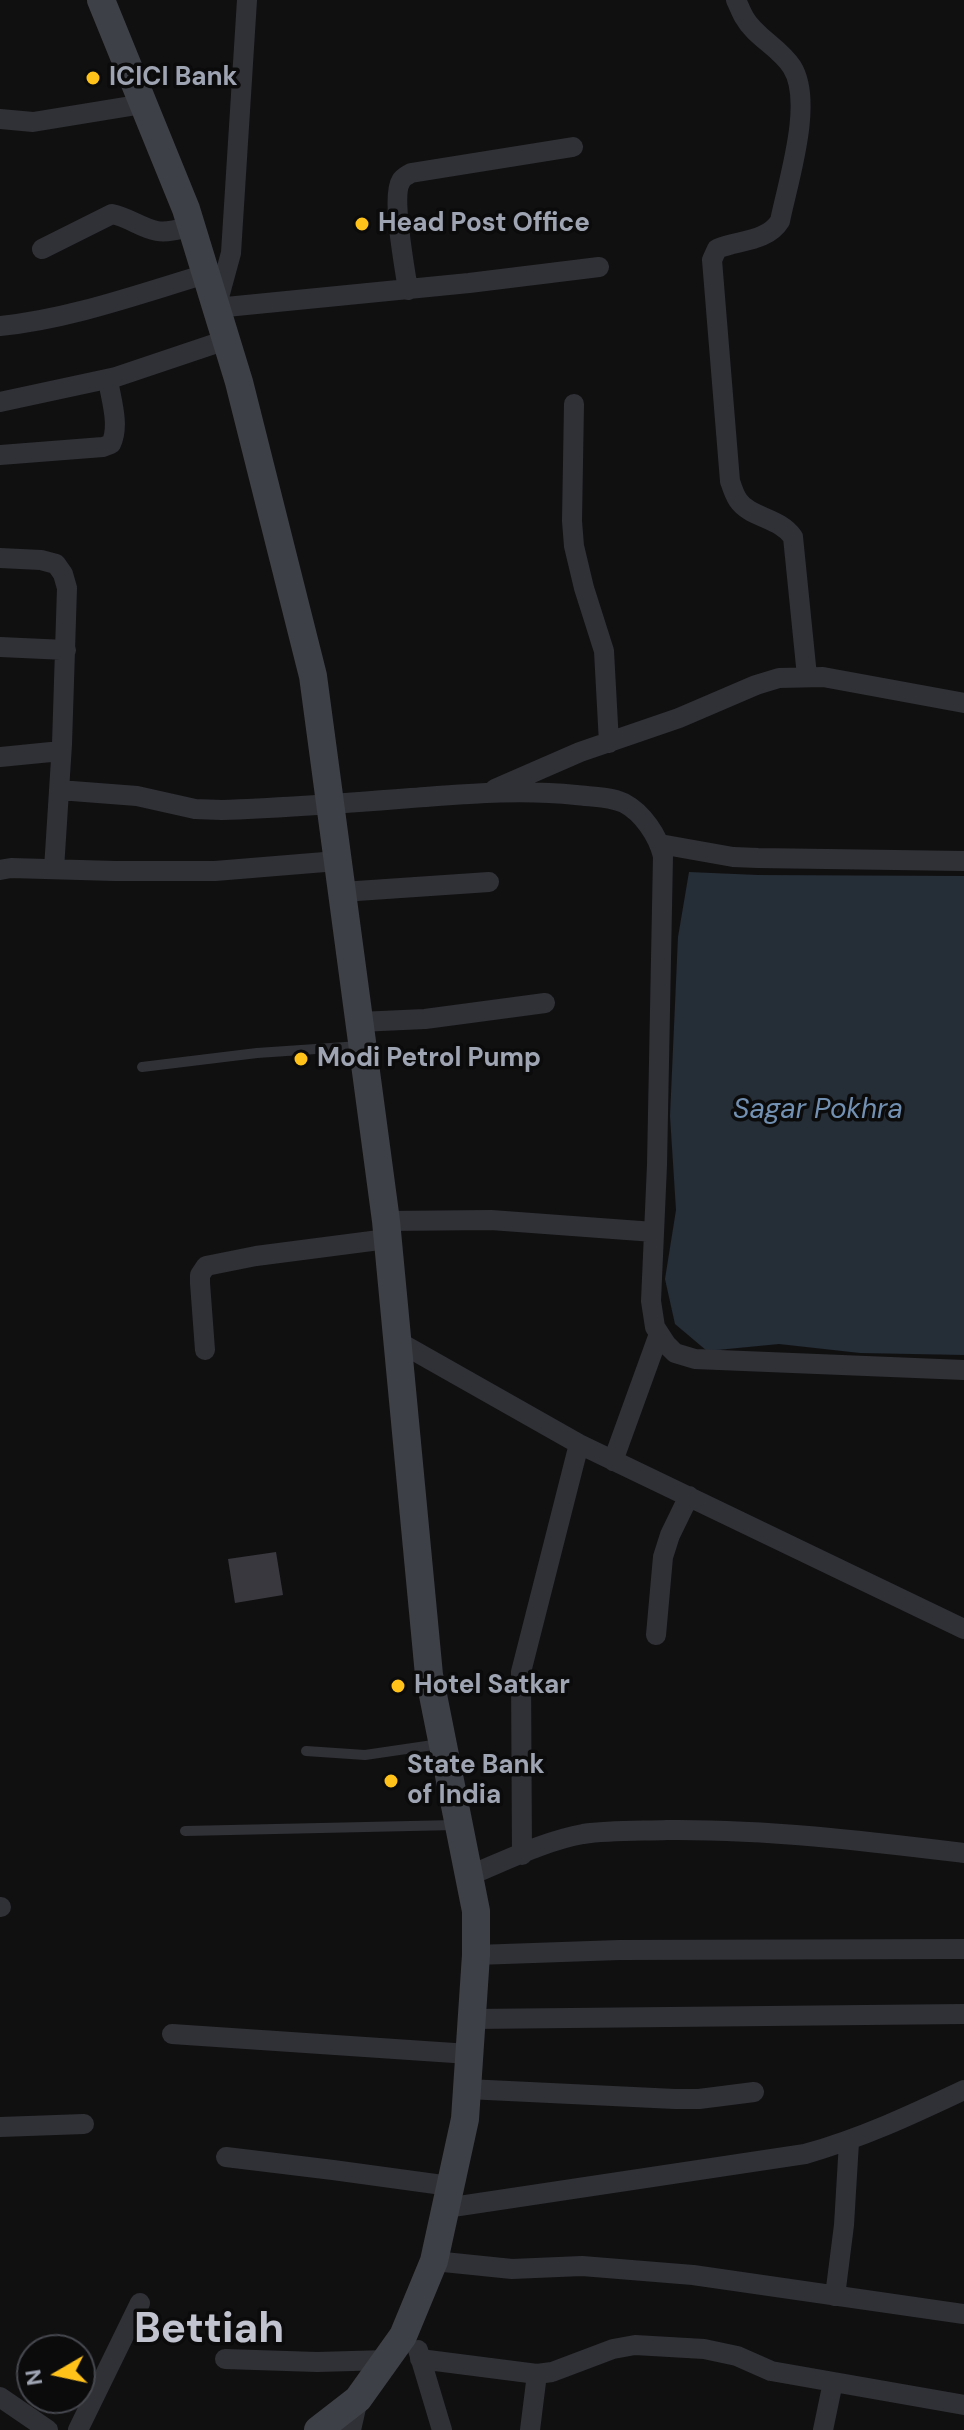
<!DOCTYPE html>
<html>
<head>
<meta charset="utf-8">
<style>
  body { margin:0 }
  #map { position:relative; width:964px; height:2430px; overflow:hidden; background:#101011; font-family:"DM Sans",sans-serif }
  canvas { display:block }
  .north { position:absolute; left:16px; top:2334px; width:80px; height:80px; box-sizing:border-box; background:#0b0b0c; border:2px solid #46484f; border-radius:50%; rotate:261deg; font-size:22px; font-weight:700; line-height:32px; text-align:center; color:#9fa4b3 }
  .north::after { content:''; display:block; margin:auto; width:28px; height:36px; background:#ffc21a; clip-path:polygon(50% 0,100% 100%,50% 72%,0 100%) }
</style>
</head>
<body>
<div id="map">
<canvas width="964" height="2430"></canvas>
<div class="north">N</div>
</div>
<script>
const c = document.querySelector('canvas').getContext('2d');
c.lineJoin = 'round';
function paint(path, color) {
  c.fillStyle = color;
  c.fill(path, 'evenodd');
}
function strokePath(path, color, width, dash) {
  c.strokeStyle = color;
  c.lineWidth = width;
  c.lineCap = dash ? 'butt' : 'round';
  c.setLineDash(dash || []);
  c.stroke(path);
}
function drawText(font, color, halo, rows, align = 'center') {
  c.font = font + ' "DM Sans",sans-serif';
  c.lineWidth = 7;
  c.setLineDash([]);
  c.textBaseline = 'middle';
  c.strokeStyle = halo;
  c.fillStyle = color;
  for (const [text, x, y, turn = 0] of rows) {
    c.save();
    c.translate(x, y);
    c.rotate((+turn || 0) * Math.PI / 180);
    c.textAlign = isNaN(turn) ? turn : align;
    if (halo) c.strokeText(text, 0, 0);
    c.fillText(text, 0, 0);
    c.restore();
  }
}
const water = new Path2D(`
  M689,872l69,3 206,1v479l-104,-2 -81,-9 -72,7 -32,-27 -10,-45 11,-69 -6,-94 8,-179z`);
const building = new Path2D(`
  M276,1552l7,43 -48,8 -7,-44z`);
const lane = new Path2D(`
  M142,1067l115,-14 103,-7
  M306,1751l59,4 75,-11
  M185,1831l271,-6`);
const street = new Path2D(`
  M247,0l-16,253 -15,55 253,-25 130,-16
  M736,0c3,6 5,12 8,17 11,20 35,30 48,50 22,35 -4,114 -12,154 -13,21 -42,19 -63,28l-5,11 18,221c2,6 4,13 8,19 12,18 41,17 55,37l14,139
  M0,119l33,3 110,-18
  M42,249l70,-35c16,3 29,14 45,17 11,2 23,-2 34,-5
  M408,290c-3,-21 -17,-94 -7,-109 2,-4 7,-6 10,-8l162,-26
  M0,326c70,-7 139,-32 206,-52
  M0,402l116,-25 110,-37
  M574,404l-2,117 2,25 10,42 20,63 5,92
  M0,455l103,-8 8,-3c9,-18 0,-45 -3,-64
  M0,558l41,2 15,4 7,10 4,14 -5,156 -8,125
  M0,647l66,3
  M0,757l61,-6
  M495,789l85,-37 99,-34 77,-33 23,-7 44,-1 141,26
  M59,790l78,6 58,13 27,1c63,-2 126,-7 189,-12 55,-4 109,-9 165,-3 15,2 33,1 48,8 19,10 34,33 39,53l-6,309 -6,136 4,26 11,17 9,9 20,6 269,11
  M660,844l73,13 25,1 206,3
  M0,870l11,-2 104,3h100l122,-10
  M342,892l147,-10
  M359,1022l66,-3 120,-16
  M386,1221l105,-1 163,12
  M397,1341l182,103 385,185
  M205,1350l-5,-67v-8l6,-9 50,-10 131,-17
  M613,1461l46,-127
  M656,1635l7,-78 7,-22 19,-39
  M522,1855l-1,-183 58,-228
  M468,1876c37,-15 76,-35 115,-42 27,-4 57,-3 84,-4 100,-1 198,11 297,23
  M0,1907h1
  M476,1955l143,-5 345,-1
  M472,2019l492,-5
  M172,2034l297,20
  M467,2089l208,10h24l55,-7
  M0,2127l84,-3
  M226,2157l107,13 117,16
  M446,2208l359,-54c57,-16 106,-39 159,-64
  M434,2261l78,8 70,-3 111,9 271,39
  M835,2296l9,-71 5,-83
  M418,2350l24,80
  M225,2359l92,3 70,-2
  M420,2359l117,15 15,-2 61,-23 22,-4 69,4 33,7 34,15 193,34
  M0,2397l48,33
  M78,2430l62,-127
  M351,2430l7,-31
  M530,2430l7,-56
  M823,2430l10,-48`);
const secondary = new Path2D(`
  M101,0l85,209 53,173 74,294 73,545 43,454 47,236v44l-11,164 -31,142 -31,75 -45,63 -40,31`);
const markers = [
  [93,78,8,"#ffc21a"],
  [362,224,8,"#ffc21a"],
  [301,1059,8,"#ffc21a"],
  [398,1686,8,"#ffc21a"],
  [391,1781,8,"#ffc21a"]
];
const poiNames = [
  ["ICICI Bank",109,78],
  ["Head Post Office",378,224],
  ["Modi Petrol Pump",317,1059],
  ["Hotel Satkar",414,1686],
  ["State Bank",407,1766],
  ["of India",407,1796]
];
const waterNames = [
  ["Sagar Pokhra",818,1111]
];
const townNames = [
  ["Bettiah",209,2331]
];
paint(water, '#252d36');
paint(building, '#39383e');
strokePath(lane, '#303136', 10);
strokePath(street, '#303136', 20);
strokePath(secondary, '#3e4047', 28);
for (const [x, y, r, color] of markers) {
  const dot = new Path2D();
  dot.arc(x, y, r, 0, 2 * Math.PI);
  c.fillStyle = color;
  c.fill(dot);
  strokePath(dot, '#0b0b0c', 3);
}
drawText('bold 26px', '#9fa4b3', '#0b0b0c', poiNames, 'left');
drawText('italic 28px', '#7290b2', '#0b0b0c', waterNames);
drawText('bold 42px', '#c1c4cf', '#0b0b0c', townNames);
</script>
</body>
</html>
